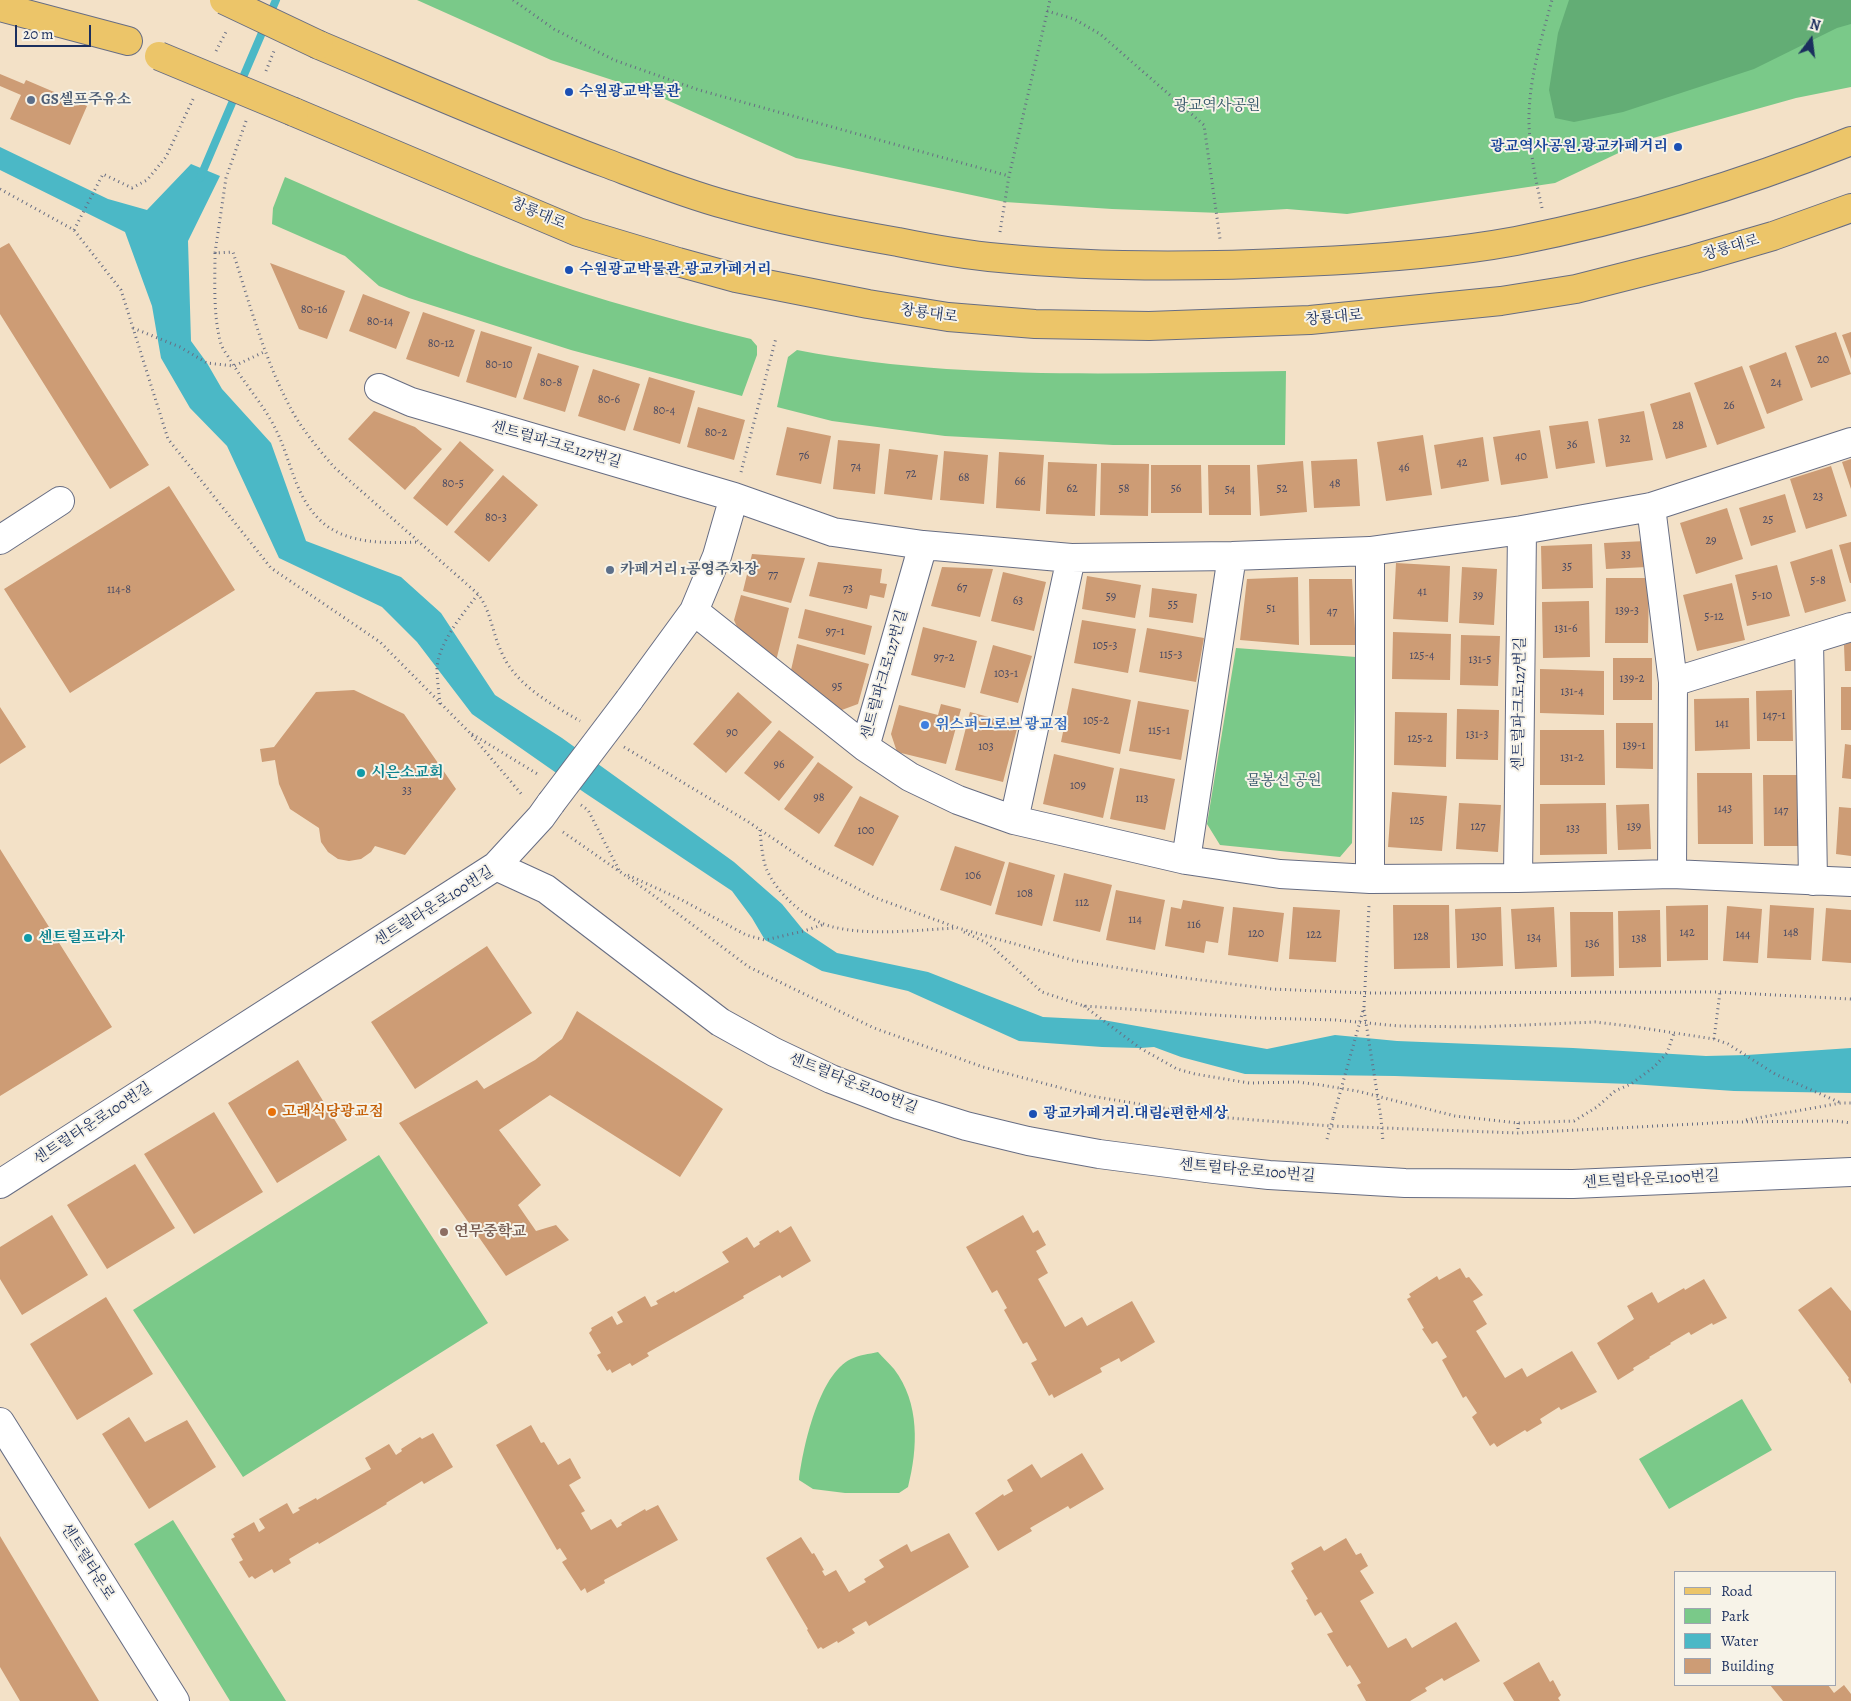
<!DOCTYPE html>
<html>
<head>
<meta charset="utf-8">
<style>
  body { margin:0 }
  #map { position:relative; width:1851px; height:1701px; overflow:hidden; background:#f3e1c7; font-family:Alegreya,serif }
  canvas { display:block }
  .legend { position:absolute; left:1674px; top:1571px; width:162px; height:115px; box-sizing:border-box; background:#f7f3e8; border:1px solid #9fa5b1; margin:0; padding:6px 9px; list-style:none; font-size:15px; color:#1b2f5e }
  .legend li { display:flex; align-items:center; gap:10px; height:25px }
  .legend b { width:25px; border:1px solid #9fa5b1 }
  .north { position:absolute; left:1786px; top:15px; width:50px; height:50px; -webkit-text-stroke:4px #f7f3e8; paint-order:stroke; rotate:15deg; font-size:14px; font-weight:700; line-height:20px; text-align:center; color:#1b2f5e }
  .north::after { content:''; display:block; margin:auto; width:18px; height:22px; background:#1b2f5e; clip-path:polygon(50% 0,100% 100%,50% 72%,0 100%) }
  .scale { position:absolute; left:15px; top:25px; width:76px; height:22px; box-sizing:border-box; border:2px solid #1b2f5e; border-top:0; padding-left:6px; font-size:15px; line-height:18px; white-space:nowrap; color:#1b2f5e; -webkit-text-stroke:4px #f7f3e8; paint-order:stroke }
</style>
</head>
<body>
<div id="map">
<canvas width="1851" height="1701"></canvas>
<ul class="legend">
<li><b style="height:6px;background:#ecc569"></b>Road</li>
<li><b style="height:14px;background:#7ac989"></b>Park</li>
<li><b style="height:14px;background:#4bb8c6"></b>Water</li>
<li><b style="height:14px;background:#cd9c75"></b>Building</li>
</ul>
<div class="north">N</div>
<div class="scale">20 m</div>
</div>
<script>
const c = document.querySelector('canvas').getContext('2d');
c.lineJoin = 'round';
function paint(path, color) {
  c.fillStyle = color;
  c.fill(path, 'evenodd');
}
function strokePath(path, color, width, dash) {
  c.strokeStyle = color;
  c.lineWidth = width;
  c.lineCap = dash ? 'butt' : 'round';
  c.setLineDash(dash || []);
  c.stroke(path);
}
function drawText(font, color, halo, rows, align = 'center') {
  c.font = font + ' Alegreya,"Noto Serif KR",serif';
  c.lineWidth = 4;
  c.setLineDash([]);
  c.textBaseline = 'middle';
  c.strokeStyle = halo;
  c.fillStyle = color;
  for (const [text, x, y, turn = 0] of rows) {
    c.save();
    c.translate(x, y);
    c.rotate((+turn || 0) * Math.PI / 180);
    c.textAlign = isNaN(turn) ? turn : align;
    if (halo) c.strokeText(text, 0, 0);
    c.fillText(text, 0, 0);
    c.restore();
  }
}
const green = new Path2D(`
  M417,0h1434v87l-55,11 -150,42 -91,43 -208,31 -60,-5 -66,4 -109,-4 -107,-7 -209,-44 -147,-66 -98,-32z
  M285,177c61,27 123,54 186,78 91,34 185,61 280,84l6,7v9l-15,41 -171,-46 -162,-52 -30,-12 -34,-30 -73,-32 1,-16z
  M797,350c160,31 326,23 489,21l-1,74h-172l-168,-9 -113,-15 -55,-14 11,-50z
  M1236,648l120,9 -4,186 -12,14 -120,-12 -13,-21z
  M379,1155l109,168 -245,154 -110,-167z
  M878,1352c5,6 11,11 16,17 26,34 24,79 14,118l-9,6h-54l-32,-4 -14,-9c4,-33 20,-106 52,-121 8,-4 18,-5 27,-7z
  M1742,1399l30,51 -103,59 -30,-50z
  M173,1520l113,181h-56l-96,-157z`);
const forest = new Path2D(`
  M1569,0h282v24l-14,4 -83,41 -131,43 -49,10 -19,-4 -6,-28 9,-57z`);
const water = new Path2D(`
  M0,147l108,52 39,11 44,-46 29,12 -32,65 3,100 16,22 15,26 49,54 35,98 95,36 40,36 54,82 67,43 172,124 48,42 22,27 33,22 91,19 115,45 60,3 164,29 68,-14 62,6 176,7 133,8 41,-1 104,-7v45l-117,-2 -103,-7 -236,-8 -150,-2 -64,-17 -27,-10 -14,1 -38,-1 -83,-6 -111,-50 -86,-20 -57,-31 -13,-22 -20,-27 -147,-98 -113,-79 -55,-72 -35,-35 -103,-49 -52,-112 -37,-38 -29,-50 -9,-52 -27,-74 -125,-62z`);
const stream = new Path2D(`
  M200,178l76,-178`);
const building = new Path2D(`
  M0,74l24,10 2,-4 61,26 -17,39 -60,-26 11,-24 -21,-9z
  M9,243l140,222 -39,24 -110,-175v-66z
  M270,263l75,28 -18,48 -28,-10z
  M363,294l47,18 -14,37 -47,-18z
  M423,312l52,18 -16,47 -53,-18z
  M481,331l51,16 -16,51 -50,-16z
  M1836,332l15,42 -40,14 -16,-42z
  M1851,332v27l-9,-24z
  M1786,352l17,48 -36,14 -18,-48z
  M538,353l41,13 -14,46 -42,-13z
  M1742,366l23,62 -48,17 -23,-62z
  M593,369l47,15 -15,47 -47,-15z
  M649,377l46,14 -15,53 -47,-14z
  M1690,392l17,55 -41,12 -16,-55z
  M698,407l47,13 -11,40 -47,-13z
  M374,411l41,16 27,22 -37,41 -57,-51z
  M1644,411l9,49 -47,7 -8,-48z
  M1588,421l7,42 -39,6 -7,-43z
  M787,427l44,9 -10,48 -45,-9z
  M1540,430l8,48 -47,7 -8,-48z
  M1423,435l9,60 -46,6 -9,-59z
  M1483,437l6,44 -48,8 -7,-44z
  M838,440l42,4 -5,50 -42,-5z
  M460,441l34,29 -47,56 -34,-28z
  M889,449l49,6 -6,45 -48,-6z
  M944,451l44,4 -4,49 -44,-4z
  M999,452l45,3 -4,56 -44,-3z
  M1357,459l3,47 -46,2 -3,-47z
  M1851,459v30l-9,-27z
  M1303,461l4,51 -47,4 -3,-51z
  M1048,462l49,2 -2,52 -49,-2z
  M1101,463l48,1 -1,52 -48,-1z
  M1151,465h50l1,48h-51z
  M1208,465h42l1,50h-42z
  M1831,466l16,50 -41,13 -16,-50z
  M503,475l35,30 -49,57 -35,-30z
  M169,486l66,104 -165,103 -66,-104z
  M1785,494l11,38 -45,14 -12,-38z
  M1727,508l16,51 -47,15 -16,-51z
  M1646,541l1,26 -41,2 -2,-26z
  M1851,542v41h-1l-11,-38z
  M1592,544l1,44 -51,1 -1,-43z
  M1832,549l14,52 -41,12 -15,-51z
  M752,554l53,4 -14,45 -48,-12z
  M818,562l64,7 -2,14 7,1 -3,14 -14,-3 -3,14 -58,-13z
  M1396,563l54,3 -2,56 -55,-3z
  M1777,565l13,51 -43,10 -12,-51z
  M942,567l51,2 -13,48 -49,-11z
  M1462,567l35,2 -3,56 -35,-2z
  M1003,572l43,10 -12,49 -43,-10z
  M1087,576l54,9 -6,33 -53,-9z
  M1298,577l1,68 -59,-5 7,-61z
  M1606,578h43l-1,65h-43z
  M1309,579h43l4,66h-46z
  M1732,583l13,57 -48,11 -14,-56z
  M1152,588l45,6 -4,29 -44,-6z
  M741,595l48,13 -13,53 -39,-34 -3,-7z
  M1589,601l1,56 -47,1 -1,-56z
  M805,609l67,17 -7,29 -67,-17z
  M1082,620l54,9 -8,44 -54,-10z
  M923,627l54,14 -12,47 -54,-13z
  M1147,628l57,10 -8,44 -57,-10z
  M1393,632l58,2 -1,46 -58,-1z
  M1461,635l39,1 -2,50 -38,-1z
  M1851,642v29h-6l-1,-26z
  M797,644l72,20 -11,40 -19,7 -48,-41z
  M993,645l39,11 -14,47 -38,-10z
  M1613,658h39v42h-39z
  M1540,669l64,2v44l-64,-2z
  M1841,687h10v43h-10z
  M1072,688l59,12 -11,54 -59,-12z
  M354,690l50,24 52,75 -51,66 -30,-9 -4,6 -10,7 -12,2 -11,-2 -10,-7 -7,-10 -2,-14 -29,-19 -11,-25 -4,-24 -13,2 -2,-13 14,-2 42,-55z
  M1792,690l1,51h-36l-1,-50z
  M738,692l34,30 -46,51 -33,-29z
  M1749,698l1,51 -55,2 -1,-52z
  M1138,701l51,9 -8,50 -52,-9z
  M941,704l20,5 -15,55 -49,-12 -6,-18 8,-29 39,10z
  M0,707l26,40 -26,17z
  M1457,709l42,1 -1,50 -42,-1z
  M970,712l48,13 -15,57 -48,-12z
  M1395,712l52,1 -1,54 -52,-2z
  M1616,723h37v46l-37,-1z
  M779,730l35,27 -35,44 -35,-28z
  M1540,730h64l1,55h-65z
  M1845,744l6,1v34l-9,-1z
  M1054,754l60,14 -11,50 -60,-14z
  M818,762l35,25 -34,47 -35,-25z
  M1120,768l55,11 -10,51 -55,-11z
  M1697,773h55l1,71h-55z
  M1763,775h35l1,71h-35z
  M1392,792l55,4 -5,55 -54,-4z
  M860,796l39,20 -26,50 -39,-20z
  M1459,803l42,2 -3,47 -42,-3z
  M1606,803l1,51 -67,1v-51z
  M1649,804l2,45 -33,1 -2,-45z
  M1839,807l12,1v48l-15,-2z
  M955,846l50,16 -14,44 -51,-16z
  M0,849l112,178 -112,69z
  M1009,862l46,13 -13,51 -47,-12z
  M1064,873l48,12 -12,47 -47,-11z
  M1116,890l49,10 -10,50 -49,-10z
  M1183,900l41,7 -6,36 -12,-2 -2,12 -39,-7 6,-39 10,2z
  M1393,905h56l1,63 -56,1z
  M1708,905v55l-41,1 -1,-55z
  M1770,905l44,3 -3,52 -44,-2z
  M1727,906l35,3 -4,54 -35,-2z
  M1233,907l51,6 -6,49 -50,-7z
  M1293,907l47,3 -4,52 -47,-3z
  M1501,907l2,59 -46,2 -2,-59z
  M1554,907l3,60 -42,2 -4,-60z
  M1826,908l25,2v53l-29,-2z
  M1660,910l1,57 -42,1 -1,-57z
  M1570,912h43l1,64 -43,1z
  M487,946l45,67 -117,76 -44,-67z
  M577,1011l146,98 -43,68 -130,-82 -51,35 42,55 -23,20 18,26 20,-6 13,15 -63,36 -107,-153 78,-43 7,9 51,-29 27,-21z
  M298,1060l49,80 -70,43 -49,-80z
  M214,1112l49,80 -69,42 -50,-80z
  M135,1164l40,64 -68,41 -40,-64z
  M52,1215l36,60 -66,40 -22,-36v-32z
  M1023,1215l10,18 5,-3 8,15 -10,6 12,22 -10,6 27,48 17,-10 5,9 45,-25 23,41 -34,20 -2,-4 -19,10 2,4 -48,26 -2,-4 -3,2 -18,-33 6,-3 -10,-18 -4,2 -19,-34 3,-2 -10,-18 -5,3 -26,-46z
  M791,1226l20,35 -29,17 -2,-3 -37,21 1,2 -97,55 2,3 -17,10 -2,-3 -18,10 -2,-4 -3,2 -10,-16 4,-2 -12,-20 3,-3 -1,-2 21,-12 5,9 6,-3 -6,-10 28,-16 6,11 7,-3 -2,-3 18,-10 1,2 54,-31 -7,-10 25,-15 7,11 6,-4 -1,-2 19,-12 2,3z
  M1460,1268l6,10 3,-1 14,18 -10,6 14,23 -11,7 29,47 17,-10 5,9 45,-26 25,41 -36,18 -2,-3 -19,12 2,4 -15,9 -2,-2 -28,17 -3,-4 -4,3 -18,-29 5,-4 -11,-17 -3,2 -21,-38 5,-3 -10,-16 -5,3 -10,-15 2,-1 -17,-29 4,-2 -2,-3 28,-18 2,4z
  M1704,1279l23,39 -14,7 -1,-2 -21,12 -2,-3 -19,11 1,1 -22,13 1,1 -17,10 1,2 -16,10 -21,-37 37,-24 -7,-13 25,-14 6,11 26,-15 1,2z
  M1831,1287l20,24v73l-3,-5 1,-1 -51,-68z
  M106,1297l47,77 -76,46 -47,-76z
  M129,1417l16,25 42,-22 29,47 -67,42 -47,-75z
  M531,1425l10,18 3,-1 14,23 12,-7 11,20 -12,7 16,26 -4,2 10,17 20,-11 6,9 5,-3 -1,-2 24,-14 1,2 12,-6 20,35 -74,40 1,3 -18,10 -2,-5 -4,3 -19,-29 5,-3 -7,-11 -3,2 -61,-105z
  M433,1433l20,34 -29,17 -2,-3 -36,22 1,1 -68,40 -1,-2 -29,17 2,4 -17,10 -2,-4 -17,10 -3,-3 -3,2 -10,-16 4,-2 -12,-21 4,-2 -2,-3 21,-12 5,10 6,-4 -6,-9 28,-16 6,11 7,-4 -2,-2 18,-10 1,2 54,-31 -6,-11 24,-14 7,11 6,-4 -1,-2 19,-12 2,2z
  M1082,1453l22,36 -34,20 -2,-3 -38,22 2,3 -34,20 -23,-38 28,-19 1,2 9,-5 -6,-11 25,-16 9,14z
  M949,1533l20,34 -100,59 -3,-5 -14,8 3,4 -17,10 -1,-2 -14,8 -2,-2 -3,2 -11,-19 1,-1 -42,-71 35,-21 11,17 2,-1 10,17 -2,1 3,5 11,-6 13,22 17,-10 -2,-3 20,-12 -5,-7 28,-16 4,8z
  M0,1536l99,165h-79l-20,-34z
  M1346,1538l10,17 5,-2 7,13 -8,5 14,22 -14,8 28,47 18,-10 6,10 44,-26 24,39 -36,20 -2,-3 -17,10 2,3 -17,10h-44l-9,-16 4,-2 -11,-18 -3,2 -20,-33 6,-2 -12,-20 -6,4 -9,-16 2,-1 -17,-28 3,-2 -3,-6 30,-17 3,5z
  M1539,1662l11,20 3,-2 8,15 -3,3 2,3h-46l-11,-18z
  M1770,1685h58l6,8 10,-8 7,9v7h-68z`);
const path = new Path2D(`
  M513,0l41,29 60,31 85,30 310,86
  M1047,11l27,8 26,15 104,91 16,114
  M216,51l11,-21
  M266,71l8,-20
  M246,121l-20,57 -11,75 18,-1c17,53 34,116 62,164 11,18 25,35 39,51l144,127c13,17 14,38 23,57 13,33 50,53 79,70
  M0,189l74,41 47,60 47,149 103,129 109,74 89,90 54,64
  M1542,208c-6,-27 -12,-55 -13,-84 -1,-42 12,-84 23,-124
  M74,230l29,-56 29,14 15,-8 19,-23 28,-60
  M1000,232l9,-56 41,-176
  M215,253c0,30 -2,63 6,91 2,6 7,12 10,17 13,22 30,41 42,63 18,32 20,72 49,98 26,23 65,21 98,20
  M133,328l47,19 27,16 27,3 32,-15
  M741,472l35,-134
  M440,704c-1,-12 -3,-24 -3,-35 1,-26 26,-55 41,-75
  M472,734l67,41
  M624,747l123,74 67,45 62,32 82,30 118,33 101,16 95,12 93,4 355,-1 131,7
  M581,805l7,5 31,60
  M760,830c1,12 2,26 6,38 10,25 41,53 67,59 38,9 84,3 123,1
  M563,832l86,60 100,75 125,61 109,39 108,29 126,21 114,9 187,7 216,-11 101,-1 16,2
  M628,875l54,25 64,35 19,5 39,-9 21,-7
  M964,932l25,12 53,48 42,14 175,12 77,2 63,6 79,1 117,-5 34,4 85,13 14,5 47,30 66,29
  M1084,1006l56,42 37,21 18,5 54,9 49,-1 23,3 36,6 98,25 63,7 56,-2 23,-14 18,-16 16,-7 23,-17 13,-14 7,-20
  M1364,1007l5,-102
  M1714,1039l6,-47
  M1381,1118l2,24
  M1746,1120l95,-17h10
  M1518,1123v10
  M1327,1139l6,-21`);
const minor = new Path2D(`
  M379,388l32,14 323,95 99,35 90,13 148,13 161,-2 138,-5 152,-21 129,-23 200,-65
  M1651,507l22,175 -1,192
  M0,540l60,-39
  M1370,551v328
  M694,611l171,136 45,30 48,23 56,20 172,40 94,14 90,5 148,-1 154,-4 179,8
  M1809,640l4,241
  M1673,682l178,-55
  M629,700l65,-89 23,-55 17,-59
  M865,747l58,-202
  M1014,820l57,-262
  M1186,860l46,-304
  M496,866l45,-49 10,-14
  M1518,878l4,-348
  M0,1184l496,-318 50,23 174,133 54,30 57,27 68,26 67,21 62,15 71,13 115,15 55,6 136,8 168,1 278,-12
  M0,1422l175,279`);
const major = new Path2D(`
  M0,7l128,34
  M319,45c95,40 190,82 287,118 40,15 80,31 121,42 56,16 113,27 171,37 34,7 68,13 102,16 100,10 201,9 302,4 71,-3 144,-8 214,-21 116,-23 225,-56 335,-100
  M294,112l284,120 100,30 58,16 132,26 80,13 87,7 114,2 161,-6 191,-19 75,-12 118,-30 79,-23 78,-28`);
const pathBridge = new Path2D(`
  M1364,1010l17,108
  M1333,1118l31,-111`);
const minorBridge = new Path2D(`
  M551,803l78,-103`);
const majorBridge = new Path2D(`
  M224,0l95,45
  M159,56l135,56`);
const markers = [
  [569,92,5,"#1a4fb4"],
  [31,100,5,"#5c6f8a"],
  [1678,147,5,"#1a4fb4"],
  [569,270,5,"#1a4fb4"],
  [610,570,5,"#5c6f8a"],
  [925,725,5,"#3f7fe0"],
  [361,773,5,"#0f9aa8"],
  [28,938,5,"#0f9aa8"],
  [272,1112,5,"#e8710a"],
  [1033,1114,5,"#1a4fb4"],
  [444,1232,5,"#8d6e63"]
];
const numberNames = [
  ["80-16",314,310],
  ["80-14",380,322],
  ["80-12",441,344],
  ["20",1823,360],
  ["80-10",499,365],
  ["80-8",551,383],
  ["24",1776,383],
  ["80-6",609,400],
  ["26",1729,406],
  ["80-4",664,411],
  ["28",1678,426],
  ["80-2",716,433],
  ["32",1625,439],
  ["36",1572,445],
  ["76",804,456],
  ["40",1521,457],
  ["42",1462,463],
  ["74",856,467],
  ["46",1404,468],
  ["72",911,474],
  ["68",964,478],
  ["66",1020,482],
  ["80-5",453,484],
  ["48",1335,484],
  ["62",1072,489],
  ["58",1124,489],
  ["56",1176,489],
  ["52",1282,489],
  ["54",1230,490],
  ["23",1818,497],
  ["80-3",496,518],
  ["25",1768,520],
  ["29",1711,541],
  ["33",1626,555],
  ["35",1567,567],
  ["77",773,575],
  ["5-8",1818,581],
  ["67",962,588],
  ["73",848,589],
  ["114-8",119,590],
  ["41",1422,592],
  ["39",1478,596],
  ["5-10",1762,596],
  ["59",1111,597],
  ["63",1018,601],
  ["55",1173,605],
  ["51",1271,609],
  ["139-3",1627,611],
  ["47",1332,612],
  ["5-12",1714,617],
  ["131-6",1566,629],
  ["97-1",835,632],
  ["105-3",1105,646],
  ["115-3",1171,655],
  ["125-4",1422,656],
  ["97-2",944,658],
  ["131-5",1480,660],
  ["103-1",1006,674],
  ["139-2",1632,679],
  ["95",837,687],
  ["131-4",1572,692],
  ["147-1",1774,716],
  ["105-2",1096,721],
  ["141",1722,724],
  ["115-1",1159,731],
  ["90",732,733],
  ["131-3",1477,735],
  ["125-2",1420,739],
  ["139-1",1634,746],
  ["103",986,747],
  ["131-2",1572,758],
  ["96",779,765],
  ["109",1078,786],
  ["33",407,791],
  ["98",819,798],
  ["113",1142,799],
  ["143",1725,809],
  ["147",1781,811],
  ["125",1417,821],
  ["127",1478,827],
  ["139",1634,827],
  ["133",1573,829],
  ["100",866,831],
  ["106",973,876],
  ["108",1025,894],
  ["112",1082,903],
  ["114",1135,920],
  ["116",1194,925],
  ["142",1687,933],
  ["148",1791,933],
  ["120",1256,934],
  ["122",1314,935],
  ["144",1743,935],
  ["128",1421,937],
  ["130",1479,937],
  ["134",1534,938],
  ["138",1639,939],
  ["136",1592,944]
];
const transitNames = [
  ["수원광교박물관",579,92],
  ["광교역사공원.광교카페거리",1668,147,"right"],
  ["수원광교박물관.광교카페거리",579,270],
  ["광교카페거리.대림e편한세상",1043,1114]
];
const serviceNames = [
  ["GS셀프주유소",41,100],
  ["카페거리 1공영주차장",620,570]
];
const parkNames = [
  ["광교역사공원",1217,106],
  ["물봉선 공원",1284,781]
];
const streetNames = [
  ["창룡대로",538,214,23],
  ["창룡대로",1731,248,-16],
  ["창룡대로",929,314,8],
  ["창룡대로",1334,318,-5],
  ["센트럴파크로127번길",556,445,16],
  ["센트럴파크로127번길",885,675,-74],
  ["센트럴파크로127번길",1520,704,-89],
  ["센트럴타운로100번길",434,907,-32],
  ["센트럴타운로100번길",853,1084,22],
  ["센트럴타운로100번길",93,1124,-33],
  ["센트럴타운로100번길",1247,1171,5],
  ["센트럴타운로100번길",1651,1180,-3],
  ["센트럴타운로",87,1562,58]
];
const shopNames = [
  ["위스퍼그로브 광교점",935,725]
];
const cultureNames = [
  ["시은소교회",371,773],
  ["센트럴프라자",38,938]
];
const foodNames = [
  ["고래식당광교점",282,1112]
];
const educationNames = [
  ["연무중학교",454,1232]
];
paint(green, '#7ac989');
paint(forest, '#63ad75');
paint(water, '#4bb8c6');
strokePath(stream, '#4bb8c6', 8);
paint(building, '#cd9c75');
strokePath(minor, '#676d83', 30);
strokePath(major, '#676d83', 30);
strokePath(path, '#676d83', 3, [1, 4]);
strokePath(minor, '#fff', 28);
strokePath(major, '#ecc569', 28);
strokePath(minorBridge, '#676d83', 30, []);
strokePath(majorBridge, '#676d83', 30, []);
strokePath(pathBridge, '#676d83', 3, [1, 4]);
strokePath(minorBridge, '#fff', 28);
strokePath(majorBridge, '#ecc569', 28);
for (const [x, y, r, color] of markers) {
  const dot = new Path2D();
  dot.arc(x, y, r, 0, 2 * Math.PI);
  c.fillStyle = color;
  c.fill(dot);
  strokePath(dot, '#f7f3e8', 2);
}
drawText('12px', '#484a64', null, numberNames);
drawText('bold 15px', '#164399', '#f7f3e8', transitNames, 'left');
drawText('bold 15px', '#4e5e75', '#f7f3e8', serviceNames, 'left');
drawText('15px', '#335669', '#f7f3e8', parkNames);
drawText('15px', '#1b2f5e', '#f7f3e8', streetNames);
drawText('bold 15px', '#366cbe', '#f7f3e8', shopNames, 'left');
drawText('bold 15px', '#0d838f', '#f7f3e8', cultureNames, 'left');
drawText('bold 15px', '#c56008', '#f7f3e8', foodNames, 'left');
drawText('bold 15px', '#785e54', '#f7f3e8', educationNames, 'left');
</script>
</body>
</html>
